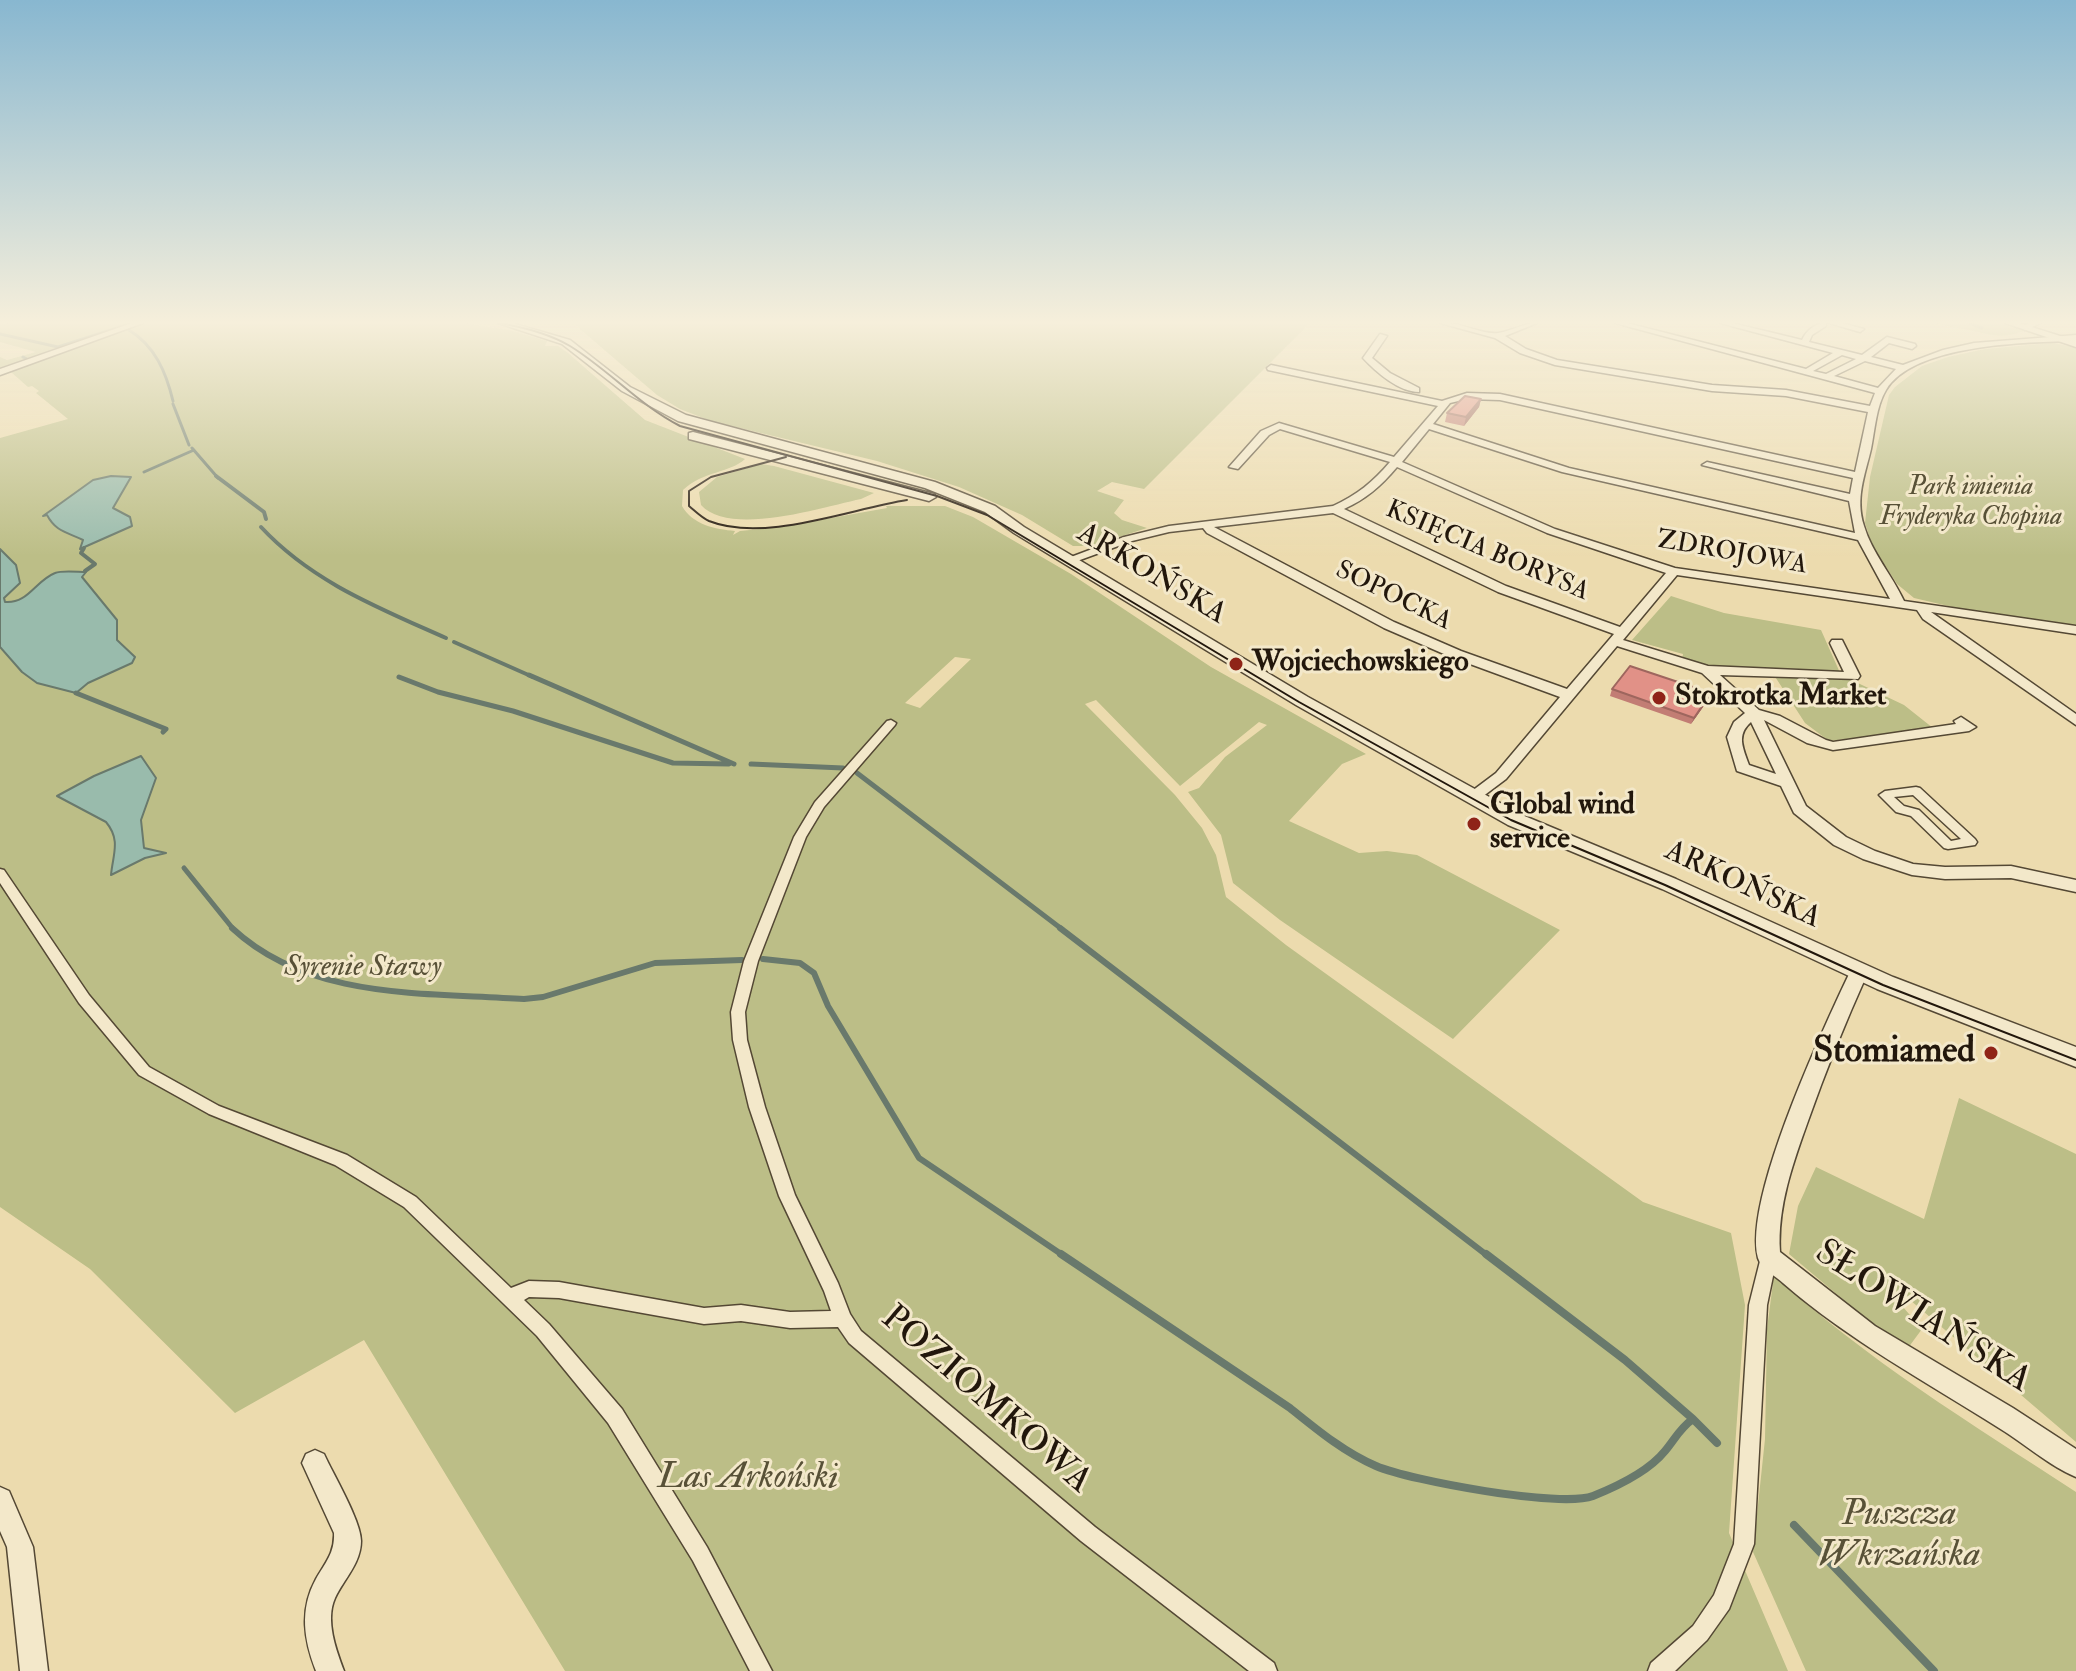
<!DOCTYPE html>
<html>
<head>
<meta charset="utf-8">
<style>
  body { margin:0 }
  canvas { display:block; background:#ecdbae }
</style>
</head>
<body>
<canvas width="2076" height="1671"></canvas>
<script>
const c = document.querySelector('canvas').getContext('2d');
c.lineJoin = 'round';
function paint(path, color) {
  c.fillStyle = color;
  c.fill(path, 'evenodd');
}
function strokePath(path, color, width, dash) {
  c.strokeStyle = color;
  c.lineWidth = width;
  c.lineCap = dash ? 'butt' : 'round';
  c.setLineDash(dash || []);
  c.stroke(path);
}
function drawText(font, color, halo, rows, align = 'center') {
  c.font = font + ' "IM FELL Double Pica",serif';
  c.lineWidth = 6;
  c.setLineDash([]);
  c.textBaseline = 'middle';
  c.strokeStyle = halo;
  c.fillStyle = color;
  for (const [text, x, y, turn = 0] of rows) {
    c.save();
    c.translate(x, y);
    c.rotate((+turn || 0) * Math.PI / 180);
    c.textAlign = isNaN(turn) ? turn : align;
    if (halo) c.strokeText(text, 0, 0);
    c.fillText(text, 0, 0);
    c.restore();
  }
}
const green = new Path2D(`
  M10,323h122l-132,47v-13l7,3 29,-8 -36,-10v-18z
  M144,323h322l43,7 38,11 -2,5h13l10,7 77,67 100,39c-15,14 -42,12 -62,31l-1,16c11,19 33,23 53,25l-2,4 7,-4 41,-4 106,-19 -1,-2h59l28,11 98,57 140,93 155,87 -24,10 -53,57 70,32 28,-2 30,4 143,75 -107,109 -173,-119 -47,-37 -12,-48 -33,-43 11,-4 26,-31 42,-32 -8,-3 -79,64 -84,-86 -11,4 90,91 27,33 14,27 10,42 60,48 357,257 88,31 14,72 -16,228 59,138h-1223l-201,-331 -129,73 -145,-144 -90,-62v-769l68,-19 -32,-26 3,-2 -7,-5 -4,1 -17,-15zM955,657l16,2 -51,49 -15,-5z
  M573,323h737l-166,166 -32,-7 -15,9 27,9 -10,13 8,7 25,8 -56,18h-18l-51,-31 -63,-28 -82,-26 -166,-40 -31,-12 -23,-14z
  M1936,323h64l24,8c-19,7 -31,5 -50,0 -13,-4 -23,-2 -38,-8z
  M2052,343l24,4v278l-102,-13 -60,-14 -17,-14 -25,-39 -7,-22 5,-46 19,-82 6,-8 27,-21 26,-9 37,-8z
  M761,464l13,2 100,27 -13,6c-38,8 -131,38 -160,6l-2,-13 18,-15z
  M1671,596l53,17 97,17 20,45 63,30 29,23 -104,13 -24,-18 -33,-51 -66,-4 -24,-8 1,-6 -51,-14z
  M1959,1098l117,56v288l-166,-142 -7,7 19,22 -14,19 -36,-24 -83,-70 9,-48 18,-39 108,52z
  M1774,1275c91,84 198,149 302,217v179h-270l-53,-119 12,-113 2,-110z`);
const water = new Path2D(`
  M111,476l20,1 -18,31 17,9 2,9 -52,23 3,-9c-16,-8 -27,-8 -36,-25l-4,1 50,-36z
  M0,549l16,16 4,18 -16,15 1,4c23,2 30,-21 50,-29 7,-3 23,-1 31,-1l-4,5 35,43v20l18,17 -3,6 -44,20 -12,10 -39,-10 -15,-11 -22,-25z
  M141,756l15,22 -15,42 3,28 22,5 -21,5 -34,17c2,-21 10,-35 -5,-53l-49,-26 37,-20z`);
const streamFar4 = new Path2D(`
  M1969,323l13,5
  M129,330c26,16 37,42 44,71
  M0,334l58,13 65,-21
  M23,357l4,2
  M173,404l16,41
  M192,448l26,30
  M144,472l50,-22`);
const streamFar3 = new Path2D(`
  M216,476l48,36 2,7
  M261,527c51,55 118,81 185,111
  M84,548l-3,5 14,11 -10,7
  M454,642l79,35`);
const streamFar2 = new Path2D(`
  M529,675l205,89
  M399,677l39,15 75,19 160,52 56,1
  M76,693l90,36 -3,3
  M751,764l92,4
  M857,773l206,157
  M184,868l50,62`);
const streamFar1 = new Path2D(`
  M232,928c78,73 193,64 292,71l19,-2 112,-34 87,-3
  M1060,928l428,328
  M763,959l37,4 14,10 14,33 91,152 145,98`);
const stream = new Path2D(`
  M1061,1254l229,154c26,21 55,45 86,58 35,15 185,42 217,30 25,-10 55,-24 72,-45 10,-12 15,-23 28,-32l24,24
  M1486,1254l139,106 68,59
  M1794,1525l140,146`);
const pedestrian = new Path2D(`
  M891,720l5,3 -1,2 -71,82 -18,30 -48,124 -13,51 2,28 18,67 30,88 43,88 12,31 11,17 234,196 179,136 3,8h-28l-168,-130 -232,-198 -11,-16 -48,1 -49,-7 -37,3 -145,-26 -30,-1 -5,3 25,24 73,85 85,138 65,124h-22l-57,-110 -85,-138 -71,-87 -133,-129 -69,-42 -126,-51 -70,-39 -60,-72 -79,-120v-14l4,1 85,125 60,72 70,39 128,49 69,42 95,91 18,-7 30,1 145,26 37,-3 49,7 41,-1 -7,-20 -45,-95 -30,-89 -16,-67 -2,-28 13,-51 50,-124 21,-35 72,-81z
  M1916,787l4,1 55,51 2,3 -2,3 -27,4 -4,-1 -33,-32 -15,-4 -17,-17 6,-4zM1913,795l48,44 -10,2 -32,-31 -15,-4 -10,-9z
  M1769,1249l6,3 2,5 -10,48 -13,239 -25,65 -22,31 -32,31h-27l3,-8 42,-37 21,-31 20,-51 15,-239 12,-48 2,-5z`);
const minor = new Path2D(`
  M132,323h11l-143,52v-6z
  M1440,323c19,-2 41,12 58,10 14,-2 25,-10 39,-10l-32,13 21,13 31,11 155,25 74,5 84,16 5,-13 -260,-70h12l179,46 27,-16 -113,-30h12l70,17c4,-9 13,-17 24,-17v3l-14,9 -3,7 53,13 25,-18 28,7 1,2 -4,3 -23,-6 -18,14 32,8 40,-15 31,-7 102,-8v6c-48,1 -163,3 -190,49 -10,17 -11,39 -15,59 -6,26 -16,49 -7,77 8,27 28,49 40,75l172,25v8l-145,-22 145,102v11l-153,-106 -6,-9 -240,-35 -54,65 85,26 136,6 -14,-29 2,-3h10l18,36 -2,3 -138,-4 39,35 21,6 46,24 7,2 123,-18 -2,-3 7,-4 15,10 -7,4 -136,19 -26,-7 -43,-23 42,86 40,31 29,14 38,13 32,3 66,-1 65,14v12l-65,-14 -66,1 -33,-4 -49,-16 -29,-14 -40,-32 -13,-27 -44,-15 -10,-34 7,-15 11,-9 -43,-40 -85,-27 -111,133 -28,21h-10l-3,-3 3,-3 28,-21 64,-76 -109,-40 -67,-29 -177,-95 -4,-5 -34,4 -37,9 -63,23 -6,-4 61,-23 45,-11 164,-20c24,-11 40,-24 57,-44l-110,-33 -11,6 -31,34 -9,-2 32,-36 18,-8 115,34 44,-51 -170,-36 -1,-2 4,-3 171,36 25,-8 33,1 355,78 13,-60 -82,-16 -74,-5 -157,-26 -35,-12 -25,-15zM1842,355l14,4 -30,15 -13,-3zM1865,361l31,8 -18,19 -44,-12zM1467,399l33,1 353,78 -3,16 -143,-32 -5,3 147,36 6,32 -286,-65 -136,-44 17,-21zM1429,429l133,43 296,68 32,59 -215,-31 -120,-39 -153,-67zM1397,467l150,66 119,40 -46,54 -114,-41 -162,-77c22,-10 37,-23 53,-42zM1333,513l165,79 116,42 -47,55 -106,-38 -67,-29 -180,-95zM1751,722l25,52 -27,-9c-6,-17 -13,-30 2,-43z
  M1829,323h13l22,6 -4,3z
  M2030,323h11l-16,7 -4,-3z
  M1380,334l7,2 -15,22 18,15 29,15v4c-20,0 -43,-20 -56,-34z
  M1859,965l6,2 3,5c-22,49 -42,98 -60,149 -15,42 -31,86 -28,131l95,74 138,82 63,41v28c-27,-11 -52,-34 -77,-49 -74,-47 -149,-87 -216,-145 -8,-7 -22,-15 -25,-25 -15,-58 65,-229 92,-286l3,-5z
  M315,1450l9,4c9,20 37,67 37,87 0,22 -17,38 -26,57 -10,22 1,52 9,73h-28c-12,-31 -17,-61 0,-92 9,-16 19,-26 18,-46l-32,-70 4,-9z
  M0,1487l9,4 24,56 15,124h-28l-13,-124 -7,-16z`);
const tertiary = new Path2D(`
  M498,323h14l58,17 60,47 56,28 249,67 60,24 29,21 284,170 214,118 154,64 217,98 183,70v20l-199,-78 -215,-100 -154,-64 -212,-120 -282,-172 -29,-21 -60,-24 -247,-67 -56,-30 -60,-47z
  M2005,323h14l57,18v6z
  M693,432l241,62 2,3 -7,4 -240,-62v-6z`);
const tram = new Path2D(`
  M499,323c24,4 49,10 71,23 39,24 69,59 110,80l257,70 50,19 312,187 212,118 154,65 218,100 193,75
  M786,457l-75,20 -22,14v15c6,5 13,12 20,15 55,22 141,-12 198,-21`);
const wall = new Path2D(`
  M1481,399l-2,8 -15,19 -19,-4 2,-9z
  M1612,689l99,4 -3,7 -17,24 -81,-28z`);
const shadedWall = new Path2D(`
  M1481,399l-2,8 -15,19 2,-9z
  M1711,693l-3,7 -17,24 3,-6z`);
const building = new Path2D(`
  M1465,396l16,3 -15,18 -19,-4z
  M1630,666l81,27 -17,25 -82,-29z`);
const markers = [
  [1236,664,8,"#8f2418"],
  [1659,698,8,"#8f2418"],
  [1474,824,8,"#8f2418"],
  [1991,1053,8,"#8f2418"]
];
const farParknames = [
  ["Park imienia",1971,488],
  ["Fryderyka Chopina",1971,518]
];
const farStreetnames = [
  ["KSIĘCIA BORYSA",1487,552,23],
  ["ZDROJOWA",1732,554,10],
  ["SOPOCKA",1393,597,26]
];
const streetNames = [
  ["ARKOŃSKA",1151,575,31],
  ["ARKOŃSKA",1742,886,25]
];
const poiNames = [
  ["Wojciechowskiego",1252,664],
  ["Stokrotka Market",1675,698],
  ["Global wind",1490,807],
  ["service",1490,841]
];
const parkNames = [
  ["Syrenie Stawy",363,969]
];
const nearPoinames = [
  ["Stomiamed",1975,1053]
];
const nearStreetnames = [
  ["SŁOWIAŃSKA",1922,1318,33],
  ["POZIOMKOWA",985,1401,41]
];
const nearParknames = [
  ["Las Arkoński",748,1479],
  ["Puszcza",1899,1516],
  ["Wkrzańska",1899,1557]
];
paint(green, '#bcbe87');
paint(water, '#99bbac');
strokePath(water, '#69796c', 2);
strokePath(streamFar4, '#69796c', 3);
strokePath(streamFar3, '#69796c', 4);
strokePath(streamFar2, '#69796c', 5);
strokePath(streamFar1, '#69796c', 6);
strokePath(stream, '#69796c', 8);
strokePath(pedestrian, '#544834', 3);
strokePath(minor, '#544834', 3);
strokePath(tertiary, '#544834', 3);
paint(pedestrian, '#f3e8ca');
paint(minor, '#f3e8ca');
paint(tertiary, '#f3e8ca');
strokePath(tram, '#22170c', 2);
paint(wall, '#c27d74');
paint(shadedWall, '#9e665e');
paint(building, '#e19187');
strokePath(building, '#9e665e', 2);
const sky = c.createLinearGradient(0, 0, 0, 556);
sky.addColorStop(0, '#88b7d0');
sky.addColorStop(0.58, '#f6efdb');
sky.addColorStop(1, '#f6efdb00');
c.fillStyle = sky;
c.fillRect(0, 0, 2076, 556);
for (const [x, y, r, color] of markers) {
  const dot = new Path2D();
  dot.arc(x, y, r, 0, 2 * Math.PI);
  c.fillStyle = color;
  c.fill(dot);
  strokePath(dot, '#f3e8ca', 3);
}
drawText('italic 26px', '#585137', '#f3e8ca', farParknames);
drawText('26px', '#22170c', '#f3e8ca', farStreetnames);
drawText('30px', '#22170c', '#f3e8ca', streetNames);
drawText('bold 30px', '#22170c', '#f3e8ca', poiNames, 'left');
drawText('italic 30px', '#585137', '#f3e8ca', parkNames);
drawText('bold 36px', '#22170c', '#f3e8ca', nearPoinames, 'right');
drawText('36px', '#22170c', '#f3e8ca', nearStreetnames);
drawText('italic 36px', '#585137', '#f3e8ca', nearParknames);
</script>
</body>
</html>
